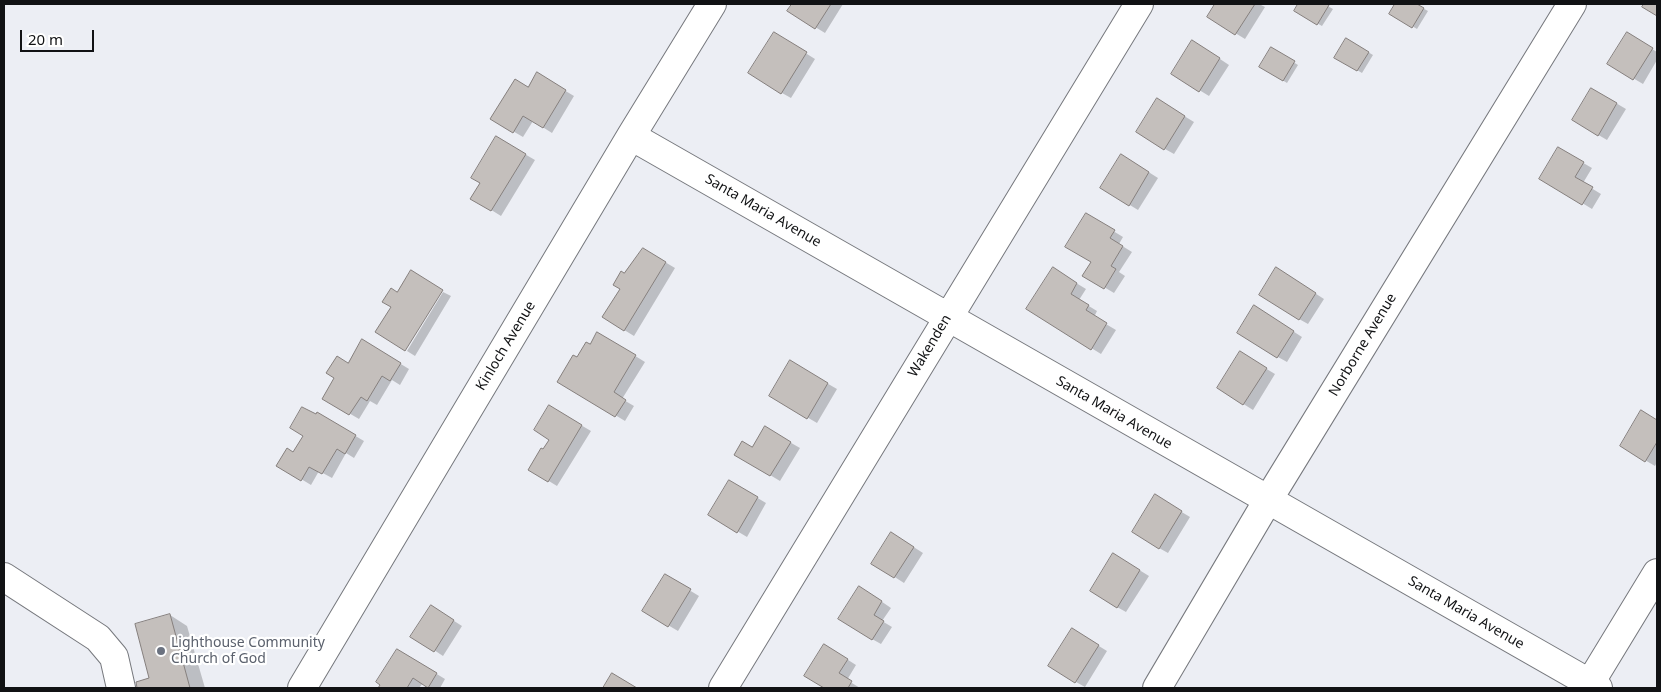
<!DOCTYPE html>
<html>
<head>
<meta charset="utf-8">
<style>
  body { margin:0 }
  #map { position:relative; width:1661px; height:692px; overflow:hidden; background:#eceef4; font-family:"Noto Sans",sans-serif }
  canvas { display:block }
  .frame { position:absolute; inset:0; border:5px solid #111214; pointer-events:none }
  .scale { position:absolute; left:20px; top:30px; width:74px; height:22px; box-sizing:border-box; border:2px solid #111214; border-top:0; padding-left:6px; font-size:15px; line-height:18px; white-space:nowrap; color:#111214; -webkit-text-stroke:4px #fff; paint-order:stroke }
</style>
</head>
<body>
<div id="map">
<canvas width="1661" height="692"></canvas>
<div class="frame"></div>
<div class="scale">20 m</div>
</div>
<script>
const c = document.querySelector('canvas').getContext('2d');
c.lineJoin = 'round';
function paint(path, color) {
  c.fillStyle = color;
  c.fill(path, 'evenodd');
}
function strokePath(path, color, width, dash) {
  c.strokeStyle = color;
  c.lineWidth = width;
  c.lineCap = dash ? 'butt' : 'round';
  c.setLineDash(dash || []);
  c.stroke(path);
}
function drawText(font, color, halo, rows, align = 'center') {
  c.font = font + ' "Noto Sans",sans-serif';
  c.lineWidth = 4.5;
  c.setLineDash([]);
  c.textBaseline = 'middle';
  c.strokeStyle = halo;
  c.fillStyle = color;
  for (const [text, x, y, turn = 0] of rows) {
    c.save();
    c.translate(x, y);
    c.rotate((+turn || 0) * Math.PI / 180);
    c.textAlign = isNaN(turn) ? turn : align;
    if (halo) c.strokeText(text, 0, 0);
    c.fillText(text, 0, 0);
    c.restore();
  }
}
const shadow = new Path2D(`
  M793,4h50l-18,29 -36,-22z
  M1217,4h42l6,3 -20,32 -36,-22z
  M1299,4h25l9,5 -11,17 -27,-15z
  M1396,4h19l13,7 -11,18 -27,-16z
  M1627,34l30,18v8l-14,24 -34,-20z
  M783,39l32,20 -24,39 -9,-5z
  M1346,39l27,16 -11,18 -27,-16z
  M1202,47l27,18 -20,31 -36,-22z
  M1272,49l26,16 -11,18 -26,-16z
  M537,74l37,22 -22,37 -19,-12 -10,16 -31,-18 37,-31z
  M1592,89l34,20 -19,31 -34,-20z
  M1166,105l28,17 -20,32 -9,-5z
  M497,138l38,22 -34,56 -29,-18 9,-16z
  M1559,149l33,19 -9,15 18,11 -9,15 -51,-31z
  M1131,161l27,17 -20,32 -36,-22z
  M1087,215l36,22 -4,7 13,8 -13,20 6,4 -11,17 -30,-18 8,-13z
  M643,249l32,19 -41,68 -31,-19 18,-29 4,-13z
  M1053,269l33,20 -7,11 18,11 -3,6 22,13 -15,24 -73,-45z
  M1285,274l39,25 -16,25 -9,-5z
  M443,292l8,4 -36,60 -8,-5z
  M1263,312l39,25 -15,25 -9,-5z
  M598,333l47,29 -23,37 12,7 -9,15 -66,-40 18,-22 13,-13z
  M363,341l46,28 -9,16 -8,-5 -15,25 -7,-4 -11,18 -36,-21 26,-34z
  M1240,353l35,21 -22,36 -35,-22z
  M790,362l47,27 -20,34 -46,-27z
  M550,407l41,24 -34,55 -28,-17 22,-30z
  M1642,412l15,9v41l-2,4 -34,-20z
  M318,414l46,27 -10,17 -8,-5 -14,25 -13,-7 -8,14 -33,-20 16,-12z
  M765,428l35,20 -20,33 -45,-27 17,-6z
  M729,481l37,22 -19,34 -37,-22z
  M1155,496l35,21 -22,36 -9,-5z
  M901,539l22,14 -19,30 -31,-20z
  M1123,560l26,16 -23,36 -9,-5z
  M666,576l33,20 -21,35 -34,-20z
  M869,593l22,15 -9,13 10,6 -11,17 -9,-5z
  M440,612l22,14 -19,30 -9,-6z
  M170,615l17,11 18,62h-66l-2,-5 14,-4z
  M1081,635l26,16 -22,36 -9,-5z
  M397,650l48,29 -5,9h-9l-8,-5 -4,5h-40z
  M834,651l22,14 -9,15 13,8h-34l-20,-12z`);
const building = new Path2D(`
  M792,4h39l-16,25 -28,-18z
  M1215,4h40l-20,31 -28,-18z
  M1298,4h28l3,1 -12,20 -23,-14z
  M1395,4h22l7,4 -12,20 -23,-14z
  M1644,4h13v12l-15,-9z
  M774,32l33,20 -26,42 -33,-21z
  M1627,32l26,16 -20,32 -26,-16z
  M1346,38l23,14 -12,19 -23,-13z
  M1192,40l28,18 -21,34 -28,-18z
  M1271,47l24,14 -12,20 -24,-14z
  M537,72l29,18 -23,38 -20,-12 -10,17 -23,-14 25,-40 13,8z
  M1591,88l26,15 -19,33 -26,-16z
  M1157,98l28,18 -21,34 -28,-18z
  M496,136l30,18 -35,57 -21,-12 10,-16 -9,-5z
  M1558,147l26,15 -9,15 18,10 -11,18 -43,-26z
  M1121,154l28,18 -20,34 -29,-18z
  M1086,213l29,17 -5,8 13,8 -12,20 5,3 -12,20 -22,-13 9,-14 -26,-15z
  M643,248l23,14 -42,69 -22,-14 18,-28 -7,-4 8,-14 3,2z
  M1053,267l24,16 -6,11 18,11 -3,5 21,13 -16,27 -65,-41z
  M1276,267l40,26 -17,27 -40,-25z
  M411,270l32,20 -38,61 -30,-19 16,-25 -9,-5 9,-14 6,4z
  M1254,305l40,26 -17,27 -40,-25z
  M597,332l39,23 -22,37 12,8 -11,17 -58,-35 16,-27 4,2 9,-15 4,2z
  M362,339l39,24 -11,18 -8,-5 -15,25 -6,-4 -12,18 -27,-16 12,-21 -8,-5 11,-17 11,7z
  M1240,351l27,17 -24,37 -26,-17z
  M790,360l38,23 -21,36 -38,-23z
  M549,405l33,20 -34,57 -20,-12 13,-22 2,1 6,-9 -15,-10z
  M302,407l14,7 1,-2 39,23 -11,19 -8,-5 -15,25 -13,-7 -8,14 -25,-15 11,-18 6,4 10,-16 -13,-8z
  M1641,410l16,10v22l-12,20 -25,-16z
  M765,426l26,16 -21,34 -36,-21 8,-14 10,6z
  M729,480l29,17 -21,36 -29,-18z
  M1155,494l27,17 -23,38 -27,-17z
  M891,532l23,15 -20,31 -23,-14z
  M1113,553l27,17 -23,38 -27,-17z
  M665,574l26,15 -23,38 -26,-16z
  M859,586l23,15 -8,14 10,6 -12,19 -34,-21z
  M431,605l23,15 -20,32 -24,-15z
  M170,614l20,74h-53l-1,-6 13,-4 -14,-54z
  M1072,628l27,17 -24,38 -27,-17z
  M824,644l24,15 -9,14 13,8 -4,7h-24l-20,-12z
  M397,649l40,24 -9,15 -15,-10 -6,10h-29l2,-3 -4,-3z
  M612,673l25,15h-34z`);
const minor = new Path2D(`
  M631,136l967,552
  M4,577l94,61 16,19 7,31
  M302,688l329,-552 81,-132
  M723,688l416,-684
  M1157,688l111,-188 304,-496
  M1587,688l70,-115`);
const markers = [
  [161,651,5,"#6b7280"]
];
const streetNames = [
  ["Santa Maria Avenue",763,211,30],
  ["Norborne Avenue",1363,345,-59],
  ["Kinloch Avenue",506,346,-59],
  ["Wakenden",930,346,-59],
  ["Santa Maria Avenue",1114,413,30],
  ["Santa Maria Avenue",1466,613,30]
];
const worshipNames = [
  ["Lighthouse Community",171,643],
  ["Church of God",171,659]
];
paint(shadow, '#0003');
paint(building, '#c4bfbc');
strokePath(building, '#857f7d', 1);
strokePath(minor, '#76787d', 30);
strokePath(minor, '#fff', 28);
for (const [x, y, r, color] of markers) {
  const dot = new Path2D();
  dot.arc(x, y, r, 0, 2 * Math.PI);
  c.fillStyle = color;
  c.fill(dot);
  strokePath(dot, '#fff', 2);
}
drawText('14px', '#111214', '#fff', streetNames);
drawText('14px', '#5b616d', '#fff', worshipNames, 'left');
</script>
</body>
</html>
